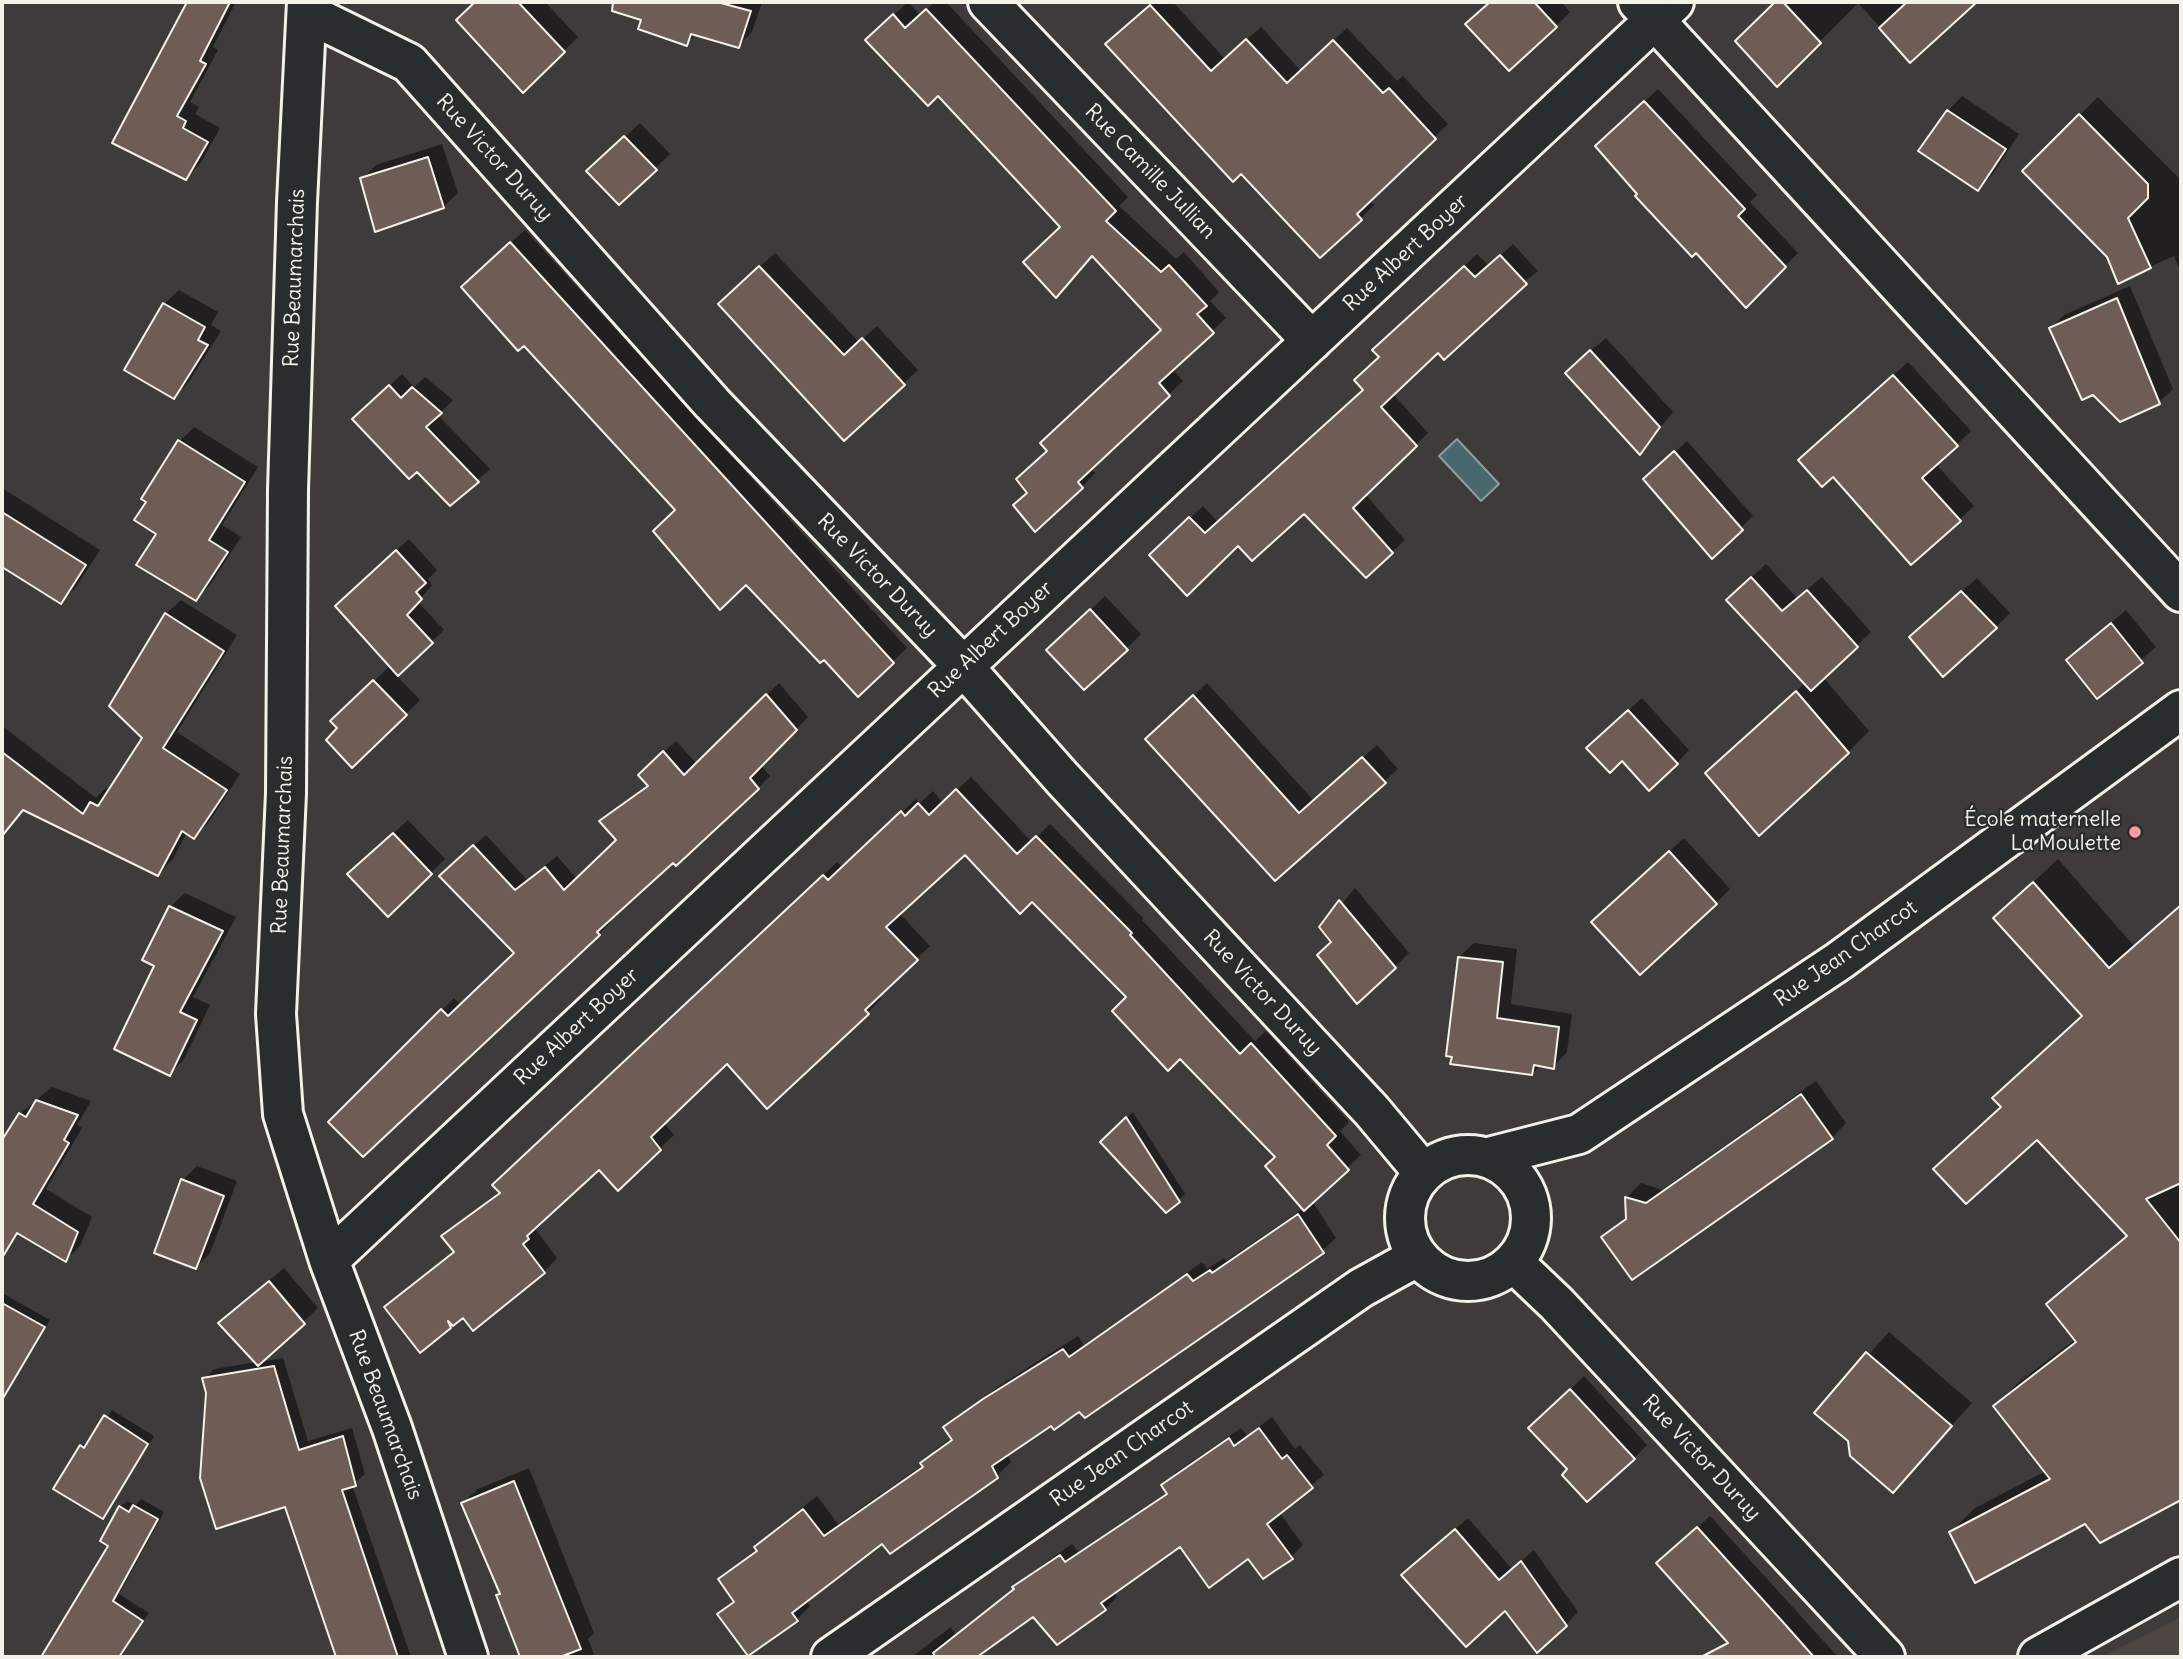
<!DOCTYPE html>
<html>
<head>
<meta charset="utf-8">
<style>
  body { margin:0 }
  #map { position:relative; width:2183px; height:1659px; overflow:hidden; background:#3e3b3a; font-family:Delius,sans-serif }
  canvas { display:block }
  .frame { position:absolute; inset:0; border:4px solid #f4f1e8; pointer-events:none }
</style>
</head>
<body>
<div id="map">
<canvas width="2183" height="1659"></canvas>
<div class="frame"></div>
</div>
<script>
const c = document.querySelector('canvas').getContext('2d');
c.lineJoin = 'round';
function paint(path, color) {
  c.fillStyle = color;
  c.fill(path, 'evenodd');
}
function strokePath(path, color, width, dash) {
  c.strokeStyle = color;
  c.lineWidth = width;
  c.lineCap = dash ? 'butt' : 'round';
  c.setLineDash(dash || []);
  c.stroke(path);
}
function drawText(font, color, halo, rows, align = 'center') {
  c.font = font + ' Delius,sans-serif';
  c.lineWidth = 5;
  c.setLineDash([]);
  c.textBaseline = 'middle';
  c.strokeStyle = halo;
  c.fillStyle = color;
  for (const [text, x, y, turn = 0] of rows) {
    c.save();
    c.translate(x, y);
    c.rotate((+turn || 0) * Math.PI / 180);
    c.textAlign = isNaN(turn) ? turn : align;
    if (halo) c.strokeText(text, 0, 0);
    c.fillText(text, 0, 0);
    c.restore();
  }
}
const built = new Path2D(`
  M2181,1617v40h-80z`);
const water = new Path2D(`
  M1457,439l42,45 -18,17 -42,-45z`);
const shadow = new Path2D(`
  M188,2h48l-23,45 5,3 -28,52 9,5 -4,7 25,14 -20,36 -14,14 -72,-36z
  M477,2h68l33,35 -55,54 -65,-71z
  M649,2h113l-10,30 -14,14 -41,-12 -11,10 -46,-16z
  M908,2l12,13 15,-13h11l182,195 -9,9 57,53 8,-7 35,40 -9,9 16,17 -54,51 11,12 -92,87 4,5 -13,14 -53,5 19,-41 115,-121 -70,-76 -31,-27 -181,-201z
  M1154,2h19l52,57 36,-32 40,44 46,-43 50,53 6,-5 45,48 -79,76 5,5 -13,13 -240,-187z
  M1491,2h70l9,10 -14,14 -74,-16z
  M1777,2h198l-65,58 -52,-57 -81,82 -40,-44z
  M1658,89l99,106 -7,7 48,51 -52,52 -106,-111 -30,-61z
  M1962,96l57,38 -27,41 -14,14 -57,-38 27,-40z
  M2098,97l83,83v93l-7,-17 -55,25 -11,-25 -84,-85z
  M640,123l30,31 -51,49 -16,-46z
  M442,144l16,49 -15,14 -81,-28 14,-14z
  M525,230l382,418 -49,46 -181,-184 -200,-237z
  M1513,244l25,27 -100,79 -45,44 35,39 -63,61 40,46 -13,12 -88,-40 -66,32 -74,-2 39,-36 15,16 147,-133 22,-51 90,-84 12,12z
  M775,253l84,89 18,-16 41,44 -74,69 -110,-149z
  M2130,286l43,103 -14,13 -39,18 -69,-92 13,-13z
  M179,290l39,22 -7,13 10,6 -33,52 -14,14 -10,-93z
  M1606,338l67,74 -33,40 -59,-93z
  M1908,362l63,69 -35,33 38,42 -15,14 -144,-74z
  M402,374l12,13 11,-10 28,23 -15,15 52,54 -40,35 -84,-96z
  M194,427l64,40 -36,58 19,12 -31,48 -14,14 -37,-66 -10,-32 -5,-3 36,-57z
  M1687,441l66,75 -41,40 -55,-88z
  M2,488l98,62 -24,37 -15,15 -59,-37z
  M409,539l28,31 -9,9 4,6 -14,17 26,28 -48,45 24,25 -14,14 -66,14 6,-21 45,-42 -42,-71z
  M1766,564l31,34 25,-21 49,55 -48,45 46,54 -21,21h-120l77,-69 -63,-97z
  M1977,578l33,35 -14,14 -71,-4z
  M1105,596l36,38 -15,15 -63,-13z
  M181,600l56,35 -60,97 63,42 -31,48 -15,14 -7,-4 -14,27 -15,15 -134,-65 -19,20 -3,-3v-100l94,72 10,-10 4,2 34,-53 22,-123z
  M2126,610l30,37 -59,50 -29,-37z
  M779,683l29,34 -47,48 9,11 -12,12 -82,76 -3,-3 -65,58 3,3 -12,12 -268,188 123,-124 7,7 55,-52 -63,-89 33,-29 41,45 30,-24 20,23 41,-40 -17,-18 47,-37 4,-21 24,-22 21,23z
  M1207,683l107,118 63,-56 21,24 -123,109 -114,-152z
  M1642,698l47,52 -12,13 -76,-28z
  M971,777l61,65 18,-18 94,95 -2,1 113,121 11,-10 83,91 -9,9 21,24 -49,46 24,37 -14,13 -315,203 4,8 -14,14 -107,76 -8,-11 -76,59 4,6 -13,13 -78,-5 16,-15 -15,-20 38,-30 -2,-2 14,-14 47,-37 21,28 85,-59 13,-16 16,-11 -7,-10 54,-42 79,-50 6,9 118,-83 5,7 17,-11 2,3 78,-53 -27,-51 -148,-160 -97,-97 -67,-47 -66,60 31,33 -52,49 3,4 -13,13 -101,94 -40,-45 -63,62 10,12 -56,53 -19,-21 -59,55 2,2 -6,6 21,28 -13,14 -81,44 -13,10 -64,-19 69,-57 -11,-14 56,-45 8,-20 329,-309 6,6 73,-69 4,4 13,-12 10,12z
  M408,820l37,39 -57,56 -24,-55z
  M1684,838l46,51 -14,14 -109,5z
  M2058,859l76,87 47,-42v277l-5,2 5,7v308l-80,43 -15,-19 -135,10 24,-24 71,-37 -51,-65 24,-24 57,-43 -28,-35 80,-70 -91,-96 -101,31 66,-63 81,-91 -88,-97z
  M1355,888l54,65 -14,14 -62,-26 -11,-14z
  M185,893l51,24 -43,80 17,8 -26,54 -14,15 -14,-109 14,-58z
  M1474,943l43,6 -6,55 61,10 -5,38 -14,15 -12,-2 -9,9 -78,-19 5,-98z
  M1816,1081l30,42 -14,15 -229,99 25,-21 -1,-19 14,-14 21,7z
  M52,1087l39,14 -14,24 5,3 -36,61 46,28 -12,29 -14,14 -64,-38v-79l18,-29z
  M1133,1112l52,82 -7,7 -76,-59z
  M197,1166l40,15 -27,72 -14,14 -13,-87z
  M284,1268l34,40 -58,54 23,-4 25,83 44,-13 13,46 -13,11 59,172h-73l-52,-152 -78,-112 -4,-14 10,-10 43,-7 -37,-39z
  M2,1293l48,27 -34,54 -14,-8z
  M1889,1332l83,71 -79,88 -44,-51 -32,-27z
  M1584,1376l63,69 -13,13 -64,11 -26,-54z
  M112,1410l42,26 -51,81 -47,-28 26,-43 9,-5z
  M1272,1417l23,32 5,-4 24,30 -45,37 24,33 -12,12 -110,-13 -67,48 3,5 -12,12 -72,5 -45,-2 39,-36 45,-32 6,8 90,-60 -5,-7 12,-12 66,-45 6,8z
  M529,1468l65,165 -6,6 7,18h-72l-25,-61 3,-3 -38,-90 15,-14z
  M141,1499l23,13 -45,82 30,19 -30,44h-76l68,-112 9,-38 7,-6 9,4z
  M1710,1516l128,141h-96l-83,-94z
  M1468,1518l44,51 22,-19 44,62 -12,13 -60,-16 -90,-46z
  M951,1627l19,30h-59l2,-1z`);
const building = new Path2D(`
  M187,2h43l-30,59 6,3 -29,52 9,5 -3,7 25,14 -22,38 -74,-37z
  M475,2h43l47,50 -42,41 -67,-73z
  M613,2h104l34,9 -12,37 -48,-14 -4,12 -49,-17 3,-9 -29,-9z
  M1490,2h44l23,25 -48,44 -44,-47z
  M1775,2h8l38,41 -44,44 -42,-46z
  M1907,2h70l-67,61 -31,-35z
  M1150,5l61,66 35,-32 41,44 46,-43 50,53 6,-5 47,51 -79,75 5,6 -42,38 -79,-84 -8,8 -128,-138z
  M926,9l190,202 -10,10 55,51 8,-7 38,41 -10,8 17,19 -55,50 11,13 -92,86 5,6 -48,44 -22,-27 14,-12 -11,-14 31,-28 -7,-8 121,-113 -69,-74 -36,42 -33,-36 37,-35 -122,-131 -10,10 -63,-66 28,-26 12,14z
  M1644,101l101,108 -7,7 48,51 -40,41 -50,-55 -4,4 -57,-61 2,-2 -42,-48z
  M1947,110l59,39 -28,42 -60,-40z
  M2079,114l69,70v14l-20,20 23,50 -33,16 -11,-27 -85,-86z
  M624,136l33,34 -38,35 -33,-34z
  M428,157l16,51 -69,24 -15,-54z
  M510,242l384,421 -36,34 -34,-37 -4,3 -74,-78 -26,25 -67,-79 22,-21 -151,-164 -6,5 -57,-64z
  M1500,255l27,29 -83,76 -6,-7 -57,54 36,39 -64,62 40,45 -27,25 -62,-64 -52,47 -14,-15 -51,50 -38,-41 40,-38 16,16 158,-143 -9,-10 25,-23 -7,-7 92,-84 11,11z
  M759,266l85,89 18,-17 43,47 -61,56 -126,-137z
  M2117,298l43,106 -40,18 -27,-27 -11,5 -33,-72z
  M163,303l42,24 -7,13 10,5 -34,54 -50,-29z
  M1590,350l70,77 -20,28 -75,-82z
  M1893,375l65,71 -36,32 39,43 -50,44 -78,-88 -11,10 -24,-27z
  M389,385l12,13 11,-11 30,26 -16,14 53,55 -29,24 -33,-34 -8,7 -57,-60z
  M178,440l67,42 -36,58 19,12 -32,49 -60,-36 20,-31 -22,-14 12,-18 -5,-3z
  M1674,451l69,79 -31,29 -69,-80z
  M2,512l84,53 -25,39 -59,-37z
  M396,550l30,33 -10,9 6,7 -15,16 26,28 -35,33 -63,-70z
  M1751,577l31,34 25,-21 51,57 -47,44 -85,-91z
  M1961,591l36,37 -54,49 -34,-40z
  M1090,609l38,41 -44,40 -38,-40z
  M165,613l59,38 -61,97 64,42 -33,49 -12,-8 -24,45 -135,-66 -21,26v-84l81,62 7,-12 8,4 44,-68 -33,-32z
  M2111,623l32,40 -46,36 -31,-39z
  M373,680l34,35 -55,53 -26,-28 11,-12 -7,-7z
  M1796,691l53,62 -90,83 -54,-63z
  M766,694l31,36 -47,48 9,11 -83,77 -3,-3 -76,69 3,3 -237,222 -35,-35 113,-113 7,7 66,-63 -75,-77 34,-31 42,45 30,-23 19,23 52,-50 -17,-19 49,-35 -10,-11 25,-24 21,24z
  M1193,695l106,118 63,-56 24,26 -111,98 -130,-142z
  M1628,710l50,54 -29,27 -27,-30 -12,12 -24,-25z
  M956,789l61,65 19,-18 96,97 -2,2 110,119 11,-11 85,93 -9,9 22,25 -45,41 -39,-45 10,-9 -95,-98 -12,12 -56,-60 14,-14 -94,-95 -12,12 -55,-59 -79,72 32,33 -53,50 4,4 -102,95 -40,-45 -76,73 10,13 -43,41 -19,-21 -72,66 2,3 -6,5 22,29 -72,58 -10,-13 -10,8 -5,-5 3,7 -31,25 -36,-46 70,-55 -13,-16 59,-43 -8,-8 331,-310 5,5 73,-69 4,5 13,-13 11,12z
  M393,833l39,41 -44,43 -41,-43z
  M1669,851l48,53 -77,71 -49,-53z
  M2033,882l76,86 72,-63v278l-35,16 35,44v257l-81,43 -15,-19 -110,59 -26,-51 101,-53 -57,-73 83,-64 -30,-38 81,-68 -90,-96 -71,64 -33,-35 68,-62 -9,-9 90,-82 -89,-98z
  M1339,900l57,68 -39,36 -40,-49 14,-13 -12,-15z
  M169,906l54,25 -43,81 17,8 -27,56 -56,-27 40,-83 -12,-6z
  M1458,957l45,5 -6,56 62,9 -5,42 -20,-4 -2,10 -82,-11 2,-7 -6,-1z
  M1801,1094l32,45 -201,141 -31,-43 25,-18 -1,-22 21,6z
  M36,1100l42,15 -14,25 5,3 -36,61 45,28 -12,30 -49,-29 -15,25v-118l17,-27 7,4z
  M1126,1117l54,85 -14,11 -66,-71z
  M181,1179l43,17 -28,73 -42,-16z
  M1298,1214l26,39 -239,165 -6,-6 -25,18 -3,-4 -59,40 6,12 -108,76 -8,-10 -90,69 6,8 -50,35 -31,-42 17,-12 -16,-23 39,-28 -3,-4 49,-38 21,27 99,-69 -3,-4 32,-23 -9,-13 40,-28 80,-50 6,8 118,-83 6,7 17,-11 2,3z
  M269,1281l36,43 -47,42 -40,-43z
  M2,1303l43,24 -43,73z
  M1866,1352l86,74 -59,67 -43,-37 -2,-15 -34,-28z
  M274,1366l25,84 44,-14 13,50 -14,4 56,167h-62l-51,-150 -69,22 -16,-51 6,-85 -4,-15z
  M1570,1389l65,70 -48,43 -25,-27 5,-6 -39,-41z
  M104,1415l44,29 -45,75 -50,-30 27,-44 4,3z
  M1259,1428l23,31 5,-4 26,33 -46,36 26,35 -17,11 -13,9 -15,-20 -39,29 -29,-41 -79,56 5,7 -49,35 -24,-28 -56,40h-41l-3,-4 81,-64 -2,-2 48,-32 5,7 102,-68 -6,-9 68,-47 5,8z
  M514,1481l67,168 -21,8h-40l-24,-62 4,-1 -39,-91z
  M133,1505l25,14 -45,82 30,20 -24,36h-78l67,-111 -8,-5 19,-35 10,6z
  M1697,1527l85,94 32,36h-113l27,-14 -72,-80z
  M1455,1529l44,51 22,-19 46,65 -30,27 -32,-42 -39,36 -65,-72z`);
const street = new Path2D(`
  M307,2l-10,200 -9,288 -2,303 -10,221 7,100 46,146 63,168 76,229
  M988,2l324,339
  M307,13l102,50 303,340 251,263 99,112 310,333 51,61
  M1405 1218a63 63 0 1 1 126 0a63 63 0 1 1-126 0Z
  M1489,1157l90,-23 260,-173 342,-251
  M329,1260l1345,-1258
  M1514,1263l43,41 328,353
  M831,1657l530,-369 56,-31
  M2038,1657l143,-80`);
const secondary = new Path2D(`
  M1638,2l543,590`);
const markers = [
  [2135,832,7,"#ff9aa2"]
];
const streetNames = [
  ["Rue Victor Duruy",494,158,48],
  ["Rue Camille Jullian",1150,172,46],
  ["Rue Albert Boyer",1406,253,-43],
  ["Rue Beaumarchais",295,278,-88],
  ["Rue Victor Duruy",877,576,46],
  ["Rue Albert Boyer",991,640,-43],
  ["Rue Beaumarchais",283,845,-88],
  ["Rue Jean Charcot",1846,954,-35],
  ["Rue Victor Duruy",1262,993,47],
  ["Rue Albert Boyer",577,1027,-43],
  ["Rue Beaumarchais",385,1415,70],
  ["Rue Jean Charcot",1122,1454,-35],
  ["Rue Victor Duruy",1701,1458,47]
];
const poiNames = [
  ["École maternelle",2121,820],
  ["La Moulette",2121,844]
];
paint(built, '#4c4542');
paint(water, '#4a676e');
strokePath(water, '#8e9e9f', 2);
paint(shadow, '#0007');
paint(building, '#6e5d56');
strokePath(building, '#f4f1e8', 2);
strokePath(street, '#f4f1e8', 44);
strokePath(secondary, '#f4f1e8', 44);
strokePath(street, '#2a2d2e', 38);
strokePath(secondary, '#2a2d2e', 38);
for (const [x, y, r, color] of markers) {
  const dot = new Path2D();
  dot.arc(x, y, r, 0, 2 * Math.PI);
  c.fillStyle = color;
  c.fill(dot);
  strokePath(dot, '#2a2d2e', 2.5);
}
drawText('21px', '#f4f1e8', '#2a2d2e', streetNames);
drawText('21px', '#f4f1e8', '#2a2d2e', poiNames, 'right');
</script>
</body>
</html>
